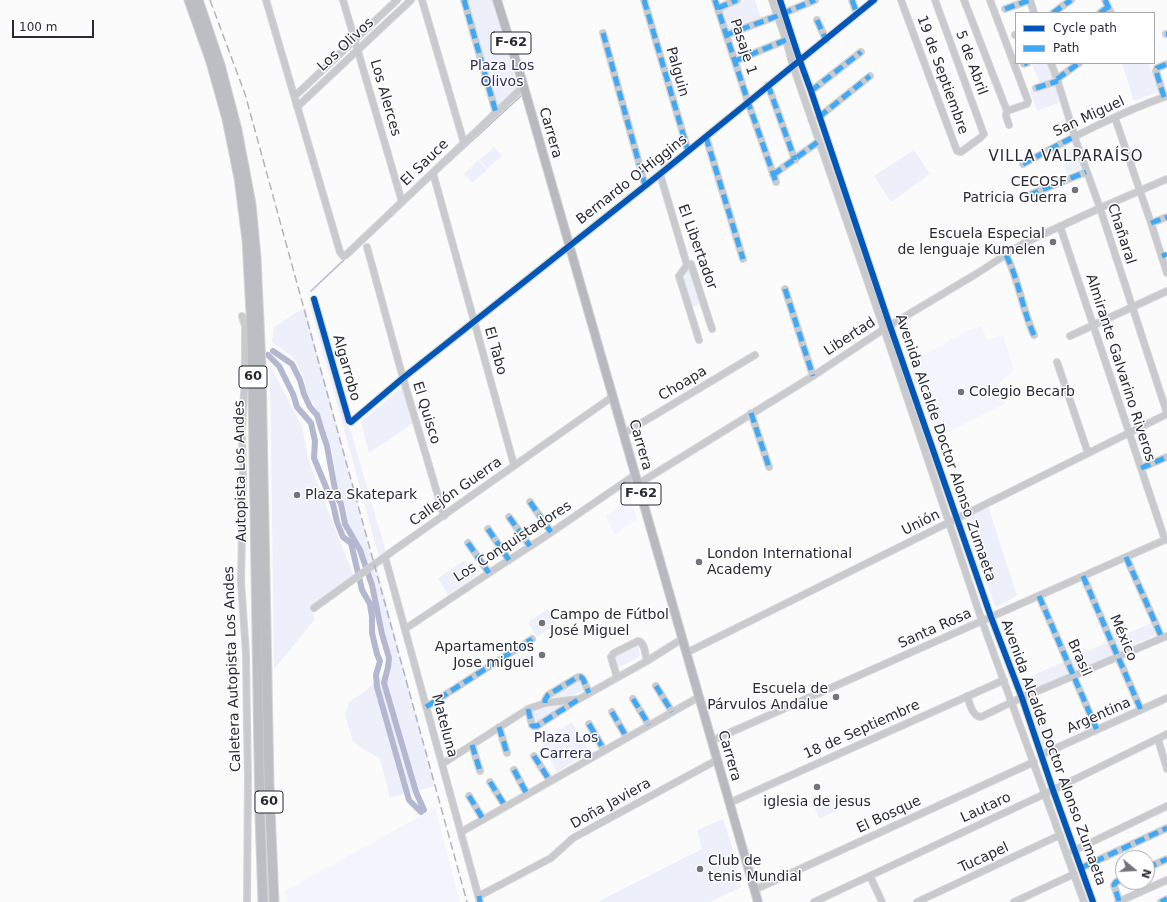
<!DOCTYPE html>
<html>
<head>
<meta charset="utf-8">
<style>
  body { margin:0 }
  #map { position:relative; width:1167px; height:902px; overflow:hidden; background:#fbfbfb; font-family:"DejaVu Sans",sans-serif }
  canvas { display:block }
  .legend { position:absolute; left:1015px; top:12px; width:140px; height:52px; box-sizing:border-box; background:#fff; border:1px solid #a9aaaf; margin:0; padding:5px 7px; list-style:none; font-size:12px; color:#292a36 }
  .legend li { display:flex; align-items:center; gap:8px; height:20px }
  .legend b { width:20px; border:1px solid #a9aaaf }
  .north { position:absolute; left:1115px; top:850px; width:40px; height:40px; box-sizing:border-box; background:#fff; border:1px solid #a9aaaf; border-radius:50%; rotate:108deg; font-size:11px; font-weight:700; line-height:16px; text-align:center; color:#292a36 }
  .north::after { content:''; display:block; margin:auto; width:14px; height:18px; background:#72737b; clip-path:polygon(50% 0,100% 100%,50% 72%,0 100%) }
  .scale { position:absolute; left:12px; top:20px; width:82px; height:18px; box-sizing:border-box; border:2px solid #292a36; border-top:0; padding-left:5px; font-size:12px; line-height:14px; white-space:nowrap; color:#292a36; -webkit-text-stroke:3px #fff; paint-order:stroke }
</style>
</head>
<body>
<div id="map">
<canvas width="1167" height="902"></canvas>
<ul class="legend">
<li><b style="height:5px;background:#0057b8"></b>Cycle path</li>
<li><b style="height:5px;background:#3fa9f5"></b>Path</li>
</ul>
<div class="north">N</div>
<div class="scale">100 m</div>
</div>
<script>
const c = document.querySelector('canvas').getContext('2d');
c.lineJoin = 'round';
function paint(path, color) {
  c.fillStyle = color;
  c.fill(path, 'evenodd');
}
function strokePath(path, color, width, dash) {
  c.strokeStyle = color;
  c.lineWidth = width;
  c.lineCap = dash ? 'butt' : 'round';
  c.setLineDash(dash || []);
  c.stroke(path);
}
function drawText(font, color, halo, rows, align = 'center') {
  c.font = font + ' "DejaVu Sans",sans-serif';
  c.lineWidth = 3;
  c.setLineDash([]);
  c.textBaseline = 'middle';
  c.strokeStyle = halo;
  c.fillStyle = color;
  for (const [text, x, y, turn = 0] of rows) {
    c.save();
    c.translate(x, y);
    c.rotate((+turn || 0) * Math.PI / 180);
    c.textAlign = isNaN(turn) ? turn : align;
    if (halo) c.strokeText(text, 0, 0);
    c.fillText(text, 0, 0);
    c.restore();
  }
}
const built = new Path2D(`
  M981,326l6,14 16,-5 11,35 -14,12 6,21 -70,35 -27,-74 54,-31z
  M631,498l6,22 -23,15 -8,-19z
  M435,808l25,94h-173l-2,-11z`);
const green = new Path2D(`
  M466,0h27l27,84 -24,23z
  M740,0h15l6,19 -34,13 -7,-24z
  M1034,63h14l13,39 -24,9 -7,-20 11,-5 -9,-22z
  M1122,63h27l9,29 -24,9z
  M494,147l8,9 -15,13 -8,-9z
  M1073,147l8,22 -14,5 -7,-21z
  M914,150l16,24 -39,28 -17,-26z
  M478,160l9,10 -15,13 -8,-9z
  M691,266l11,38 -11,3 -10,-31 6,-9z
  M313,303l73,249 -7,5 -69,-252z
  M305,307l68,254 -5,4 -21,-44 -1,-14 -8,-14 -6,-43 -12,-35 -12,-20 -5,-20 -9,-17 -22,-16 2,-15z
  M270,365l32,62 7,34 26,68 19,47 -44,31 5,12 -41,50z
  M403,386l12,36 -46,31 -8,-31z
  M988,506l29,90 -21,11 -1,-1 -30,-86v-2l1,-1z
  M465,560l11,16 -28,19 -10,-17z
  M377,567l58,219 -46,12 -1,-10 -8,-29 -27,-17 -8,-28 5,-13 13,-8 27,-25 1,-10 -17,-73 -4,-13z
  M548,609l8,15 -19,13 -9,-15z
  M1151,623l5,12 -123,55 21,55 -10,6 -24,-70z
  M638,644l2,12 -24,13 -3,-13z
  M580,679l5,11 -14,6 -22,2 -1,-2z
  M569,702l-34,21 -4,-12 15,-7z
  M572,722l17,30 -32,20 -16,-31z
  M835,799l5,10 -21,10 -4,-11z
  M723,819l9,28 9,40 -31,15h-111v-1l103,-52 -5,-19z`);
const stream = new Path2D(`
  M436,174l86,-79
  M388,219l44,-41
  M311,291l36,-34`);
const canal = new Path2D(`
  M273,351l19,13 8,16 4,14 6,13 7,8 4,13 6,18 9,49 5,9 4,20 15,26 12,35 10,49 7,24 -1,9 -4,16 32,109 8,18
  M268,355l11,11 14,28 4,13 14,16 4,18 -1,17 19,46 4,18 6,15 8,6 11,47 8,14 2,13v16l5,21 3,7 -4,14 1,12 32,113 12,12`);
const minor = new Path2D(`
  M266,0l74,252 3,4 3,-1 19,-18 158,-150
  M343,0l59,202
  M422,0l42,143
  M464,0l32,113
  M644,0l44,151
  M715,0l33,102 28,80
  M772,0l14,40 7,26 91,263 98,292 102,281
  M780,0l20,61 11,30 79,235 101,291 31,81 31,92 40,112
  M852,0l5,14
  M901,0l56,151 4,1 19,-14 4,-4 -1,-2 -48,-132
  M964,0l43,111 -1,5 3,9
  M990,0l38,101 -1,3 -20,7
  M1030,0l4,13
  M1105,0l6,13
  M718,8l19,-8
  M1005,9l25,-9
  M1053,13l18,-13
  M1100,13l8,-6
  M817,20l9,20
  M603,33l42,152
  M1166,34h1
  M726,35l51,-19 38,-16
  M1015,35h1
  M735,61l51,-21
  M1051,63l6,16 20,65 23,64 67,205
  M1024,64l3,-1
  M1057,79l22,-16
  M768,85l27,75
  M1036,88l22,-7
  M811,91l50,-39
  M295,96l102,-96
  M1164,97l-8,-26 1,-3 10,-4
  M297,107l114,-107
  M819,117l51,-41
  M1115,118l36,105 16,50
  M706,137l37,122
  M1023,164c46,-25 95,-51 144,-68
  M433,173l81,292
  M660,174l27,91 4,-1 21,65
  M773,175l46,-34
  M1029,195l57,-23
  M1151,223l16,-6
  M1060,226l105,314
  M367,247l36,131 41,138
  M1006,255c13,25 16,54 28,80
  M687,265l-8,11 20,64
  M785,289l28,87
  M314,299l35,122 2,1 52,-44 257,-204 214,-174
  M242,316l3,10v50l-3,55 1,46 -2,105 5,72 1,73 1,50 -1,125
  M1070,336l97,-45
  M1057,362l31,91
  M751,413l18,54
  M623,434l132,-79
  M1141,468l26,-11
  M638,484l175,-108 71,-47 92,-55 48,-31 76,-35 67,-29
  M530,502l21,30
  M509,517l21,29
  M488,529l21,31
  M468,543l21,30
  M385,557l95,345
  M1126,557l36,81
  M1083,576l58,134
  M1039,596l58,134
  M314,608l83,-60 215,-151
  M405,629l84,-56 54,-35 92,-63
  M686,653l481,-239
  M617,677l-6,-20 3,-4 24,-12c7,1 7,13 9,20
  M656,686l16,26
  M967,696c3,8 5,20 14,21l31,-15 155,-66
  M633,699l16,26
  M545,703v-3l3,-5 30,-18h3l2,2 6,14
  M426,707l106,-68
  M528,709l4,16 1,1h4l40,-26
  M612,712l15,26
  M589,724l15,26
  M499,727l8,26
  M1158,739l9,30
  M711,741l456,-202
  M472,745l8,26
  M1041,755l126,-57
  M534,756l16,25
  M442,764l86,-55 17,-6 34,-4 68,-38 35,-22
  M514,770l13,24
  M490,782l15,24
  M469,796l14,23
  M729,803l275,-123
  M461,832l238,-135
  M1073,851l94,-45
  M1081,868l86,-40
  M1147,868l20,-9
  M870,876l12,26
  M754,890l280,-128
  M479,896l72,-38 22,-20 144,-78
  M1119,901l-5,-16 2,-3 7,-3
  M814,902l239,-112 114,-56
  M917,902l143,-67
  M1014,902l60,-28
  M1118,902l49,-22
  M1161,902l6,-3`);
const major = new Path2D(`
  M497,0l24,77 237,825`);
const highway = new Path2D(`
  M189,0l22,62 16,57 12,59 8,62 5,92 8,485 3,85
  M198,0l22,65 17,65 14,74 5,53 5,109 8,419 5,117`);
const rail = new Path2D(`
  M210,0l35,94 222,808`);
const quiet = new Path2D(`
  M464,0l32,113
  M644,0l44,151
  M715,0l33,102 28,80
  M852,0l5,14
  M1105,0l6,13
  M718,8l19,-8
  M1005,9l25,-9
  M1053,13l18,-13
  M1100,13l8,-6
  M817,20l9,20
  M603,33l42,152
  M1166,34h1
  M726,35l51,-19 38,-16
  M1015,35h1
  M735,61l51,-21
  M1024,64l3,-1
  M1057,79l22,-16
  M768,85l27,75
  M1036,88l22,-7
  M811,91l50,-39
  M1164,97l-8,-26 1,-3 10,-4
  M819,117l51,-41
  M706,137l37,122
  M1023,164l52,-28
  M773,175l46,-34
  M1029,195l57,-23
  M1151,223l16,-6
  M1006,255c13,25 16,54 28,80
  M1162,256l5,-2
  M785,289l28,87
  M751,413l18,54
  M1141,468l26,-11
  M530,502l21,30
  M509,517l21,29
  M488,529l21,31
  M468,543l21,30
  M1126,557l36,81
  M1083,576l58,134
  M1039,596l58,134
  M656,686l16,26
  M633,699l16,26
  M545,703v-3l3,-5 30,-18h3l2,2 6,14
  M426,707l106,-68
  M528,709l4,16 1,1h4l42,-27
  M612,712l15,26
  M589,724l15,26
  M499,727l8,26
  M472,745l8,26
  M534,756l16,25
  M514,770l13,24
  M490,782l15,24
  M469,796l14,23
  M1081,868l86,-40
  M1147,868l20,-9
  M479,896l1,6
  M1119,901l-5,-16 2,-3 7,-3
  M1161,902l6,-3`);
const cycleway = new Path2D(`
  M780,0l20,61 11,30 79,235 101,291 31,81 31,92 40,112
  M314,299l35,122 2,1 52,-44 257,-204 214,-174`);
const markers = [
  [1075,190,4,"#72737b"],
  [1053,242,4,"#72737b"],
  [961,392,4,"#72737b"],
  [297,495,4,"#72737b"],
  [699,562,4,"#72737b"],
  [542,623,4,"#72737b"],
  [542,655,4,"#72737b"],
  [836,697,4,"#72737b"],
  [817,787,4,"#72737b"],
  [700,869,4,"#72737b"]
];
const shields = [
  [511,43,40],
  [253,377,28],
  [641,494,40],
  [269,802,28]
];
const shieldNames = [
  ["F-62",511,43],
  ["60",253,377],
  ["F-62",641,494],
  ["60",269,802]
];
const streetNames = [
  ["Los Olivos",346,45,-43],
  ["Pasaje 1",743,47,72],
  ["5 de Abril",971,63,70],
  ["Palguin",677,72,74],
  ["19 de Septiembre",942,75,70],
  ["Los Alerces",385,98,74],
  ["San Miguel",1089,117,-25],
  ["Carrera",550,133,74],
  ["El Sauce",425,163,-44],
  ["Bernardo O'Higgins",632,180,-38],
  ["Chañaral",1121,234,72],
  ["El Libertador",697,247,70],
  ["Libertad",850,337,-33],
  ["El Tabo",495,351,74],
  ["Algarrobo",346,368,74],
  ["Almirante Galvarino Riveros",1120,368,72],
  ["Choapa",683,384,-31],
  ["El Quisco",426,413,73],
  ["Carrera",640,445,74],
  ["Avenida Alcalde Doctor Alonso Zumaeta",945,448,71],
  ["Autopista Los Andes",241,471,-91],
  ["Callejón Guerra",456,492,-35],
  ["Unión",921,523,-26],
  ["Los Conquistadores",513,542,-33],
  ["Santa Rosa",935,629,-24],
  ["México",1123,638,67],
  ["Brasil",1079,658,66],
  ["Caletera Autopista Los Andes",233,669,-92],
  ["Argentina",1099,716,-24],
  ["Mateluna",444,726,75],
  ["18 de Septiembre",862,730,-24],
  ["Avenida Alcalde Doctor Alonso Zumaeta",1053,753,70],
  ["Carrera",729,756,74],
  ["Doña Javiera",611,804,-29],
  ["Lautaro",986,808,-25],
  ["El Bosque",889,815,-25],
  ["Tucapel",984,858,-25]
];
const parkNames = [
  ["Plaza Los",502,66],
  ["Olivos",502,82],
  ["Plaza Los",566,738],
  ["Carrera",566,754]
];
const poiNames = [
  ["CECOSF",1067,182,"right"],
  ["Patricia Guerra",1067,198,"right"],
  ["Escuela Especial",1045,234,"right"],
  ["de lenguaje Kumelen",1045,250,"right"],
  ["Colegio Becarb",969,392],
  ["Plaza Skatepark",305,495],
  ["London International",707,554],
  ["Academy",707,570],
  ["Campo de Fútbol",550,615],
  ["José Miguel",550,631],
  ["Apartamentos",534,647,"right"],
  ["Jose miguel",534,663,"right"],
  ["Escuela de",828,689,"right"],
  ["Párvulos Andalue",828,705,"right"],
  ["iglesia de jesus",817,802,"center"],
  ["Club de",708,861],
  ["tenis Mundial",708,877]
];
const neighbourhoodNames = [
  ["VILLA VALPARAÍSO",1066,157]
];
paint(built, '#f3f4fd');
paint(green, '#edeffa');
strokePath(stream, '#b4b7d0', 1.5);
strokePath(canal, '#b4b7d0', 6);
strokePath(minor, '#d5d5d8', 8);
strokePath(major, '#d5d5d8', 10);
strokePath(highway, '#d5d5d8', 11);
strokePath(minor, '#c9cace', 6);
strokePath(major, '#b8b9bf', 8);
strokePath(highway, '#bcbec4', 9);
strokePath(rail, '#b4b4b7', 1.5, [8, 4]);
strokePath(quiet, '#3fa9f5', 5, [10, 5]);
strokePath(cycleway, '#0057b8', 6);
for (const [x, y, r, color] of markers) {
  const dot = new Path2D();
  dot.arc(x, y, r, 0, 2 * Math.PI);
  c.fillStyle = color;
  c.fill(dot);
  strokePath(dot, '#fff', 1.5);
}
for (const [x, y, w] of shields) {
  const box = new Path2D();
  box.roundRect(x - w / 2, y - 11, w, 22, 3);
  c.fillStyle = '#fff';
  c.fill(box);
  strokePath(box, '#292a36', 1);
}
drawText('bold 13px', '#292a36', null, shieldNames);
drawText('14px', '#292a36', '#fff', streetNames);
drawText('14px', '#2e2f5e', '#fff', parkNames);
drawText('14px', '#292a36', '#fff', poiNames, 'left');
c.letterSpacing = '1px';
drawText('15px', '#292a36', '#fff', neighbourhoodNames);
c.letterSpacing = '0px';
</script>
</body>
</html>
